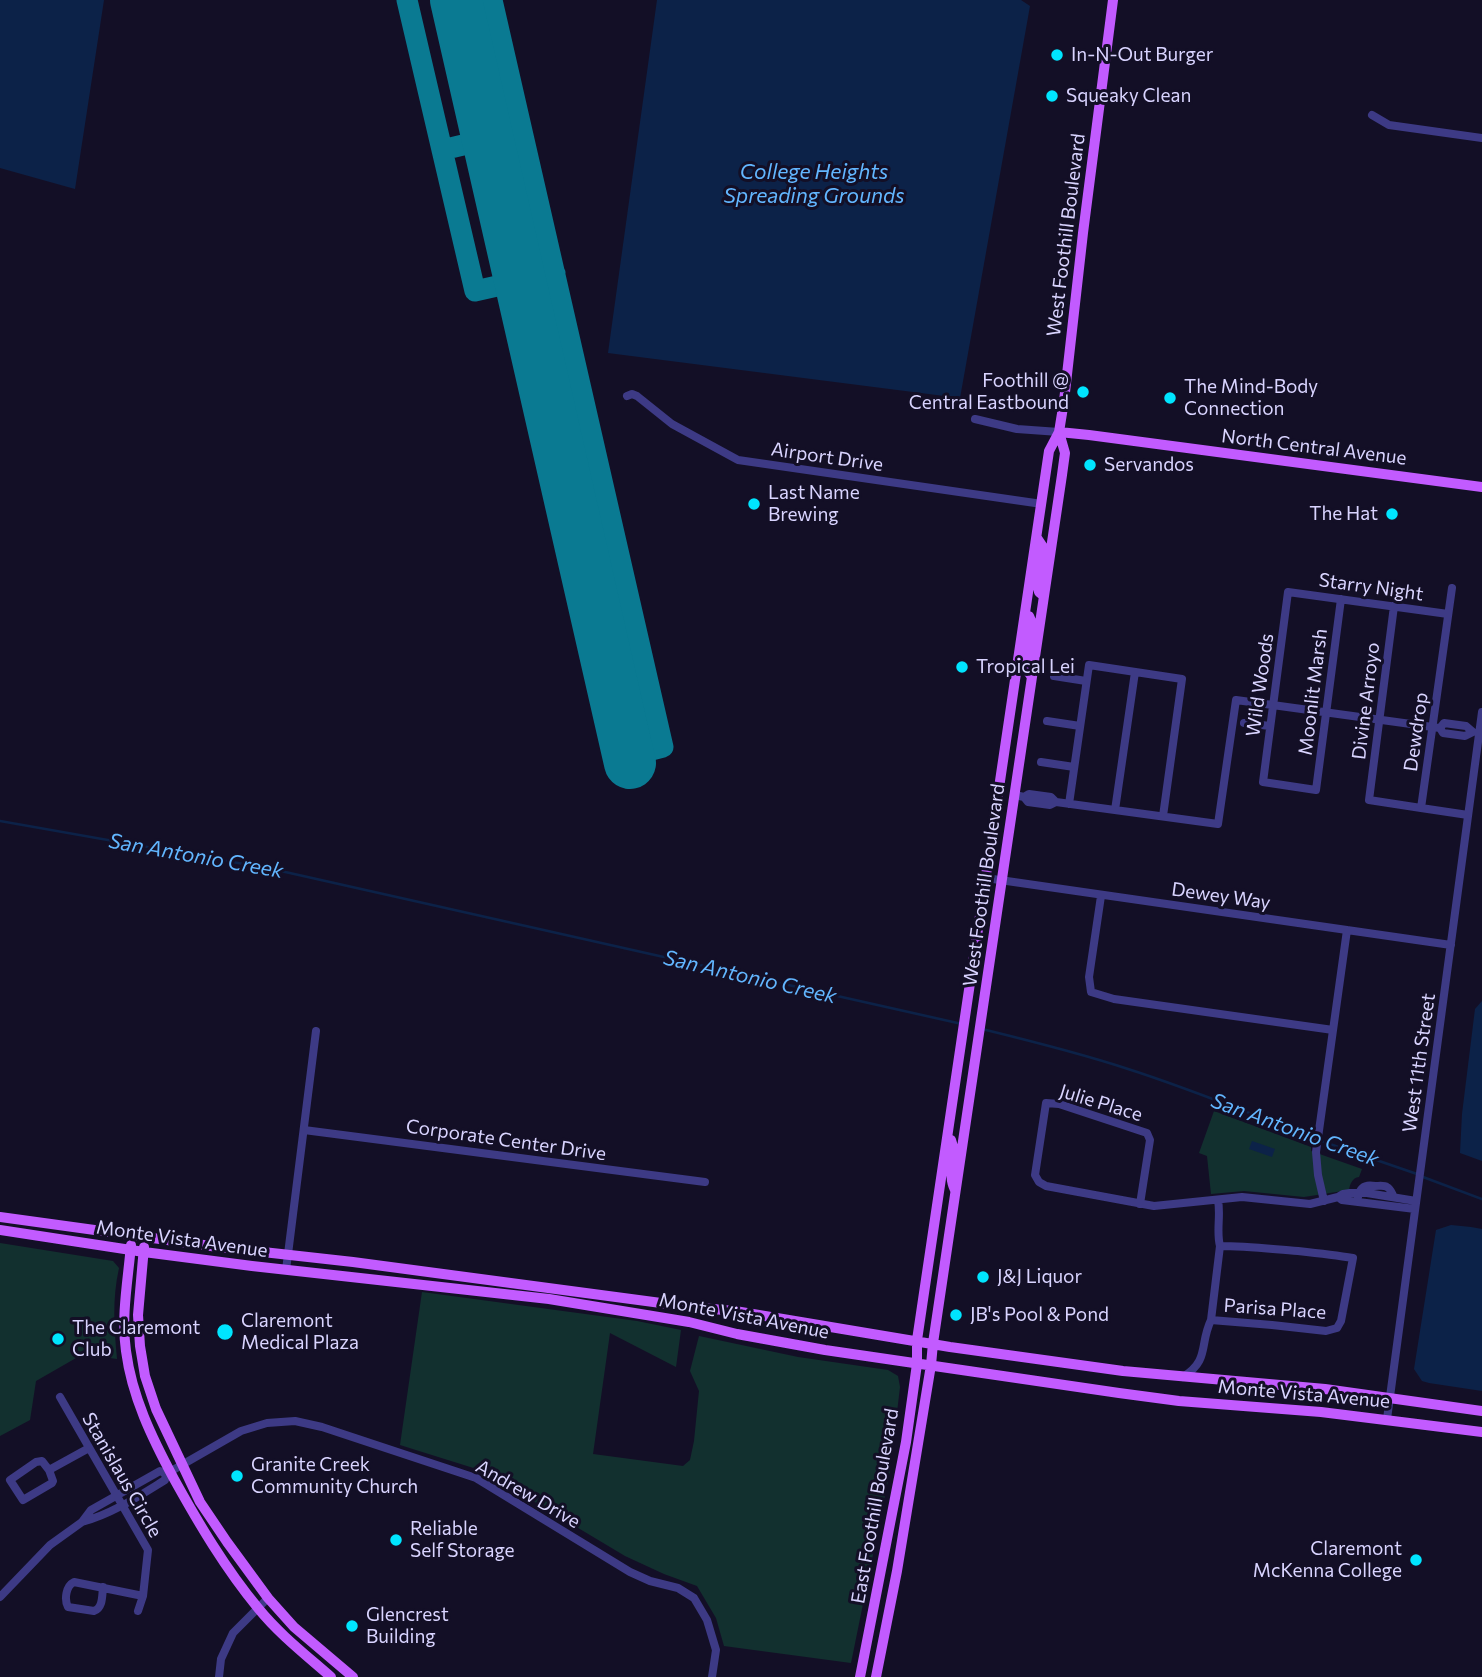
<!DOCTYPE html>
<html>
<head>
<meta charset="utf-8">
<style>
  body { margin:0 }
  canvas { display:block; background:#130f26 }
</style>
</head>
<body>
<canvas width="1482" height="1677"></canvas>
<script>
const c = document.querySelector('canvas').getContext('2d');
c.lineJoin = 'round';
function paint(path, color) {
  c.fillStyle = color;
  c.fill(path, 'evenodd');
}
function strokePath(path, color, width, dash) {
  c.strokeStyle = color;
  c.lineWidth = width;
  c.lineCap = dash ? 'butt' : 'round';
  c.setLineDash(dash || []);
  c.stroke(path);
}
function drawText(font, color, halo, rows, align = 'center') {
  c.font = font + ' Commissioner,sans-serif';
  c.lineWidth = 6;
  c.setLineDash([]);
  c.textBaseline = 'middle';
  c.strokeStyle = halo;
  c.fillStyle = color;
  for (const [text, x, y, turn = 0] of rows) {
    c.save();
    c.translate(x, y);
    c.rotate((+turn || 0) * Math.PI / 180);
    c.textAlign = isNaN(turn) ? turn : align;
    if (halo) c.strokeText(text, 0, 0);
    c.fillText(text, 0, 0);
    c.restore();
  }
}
const green = new Path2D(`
  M1214,1111l97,36v4l51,18 -3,8c-7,1 -9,7 -10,13l-45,7 -60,-6 -33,3 -4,-38 -8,-3z
  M0,1243l113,18 6,7c-7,31 -5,60 -2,91l-34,-5 -47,27 -6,39 -30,16z
  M422,1292l215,29 44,9 -5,37 -66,-34 -17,121 90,12 7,-6 4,-19 5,-50 -9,-20 9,-35 99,21 90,13 10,6 2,11 -10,84 -39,192 -127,-17 -8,-28 -19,-32 -33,-12 -39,-18 -142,-85 -83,-26z`);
const water = new Path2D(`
  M0,0h104l-29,189 -75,-21z
  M657,0h364l9,6 -70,392 -352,-45z
  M1482,1001v160l-22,-8 2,-39 13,-105z
  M1252,1141l23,8 -3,8 -23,-8z
  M1451,1225l20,2 11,2v162l-53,-8 -7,-2 -8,-12 22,-139z`);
const stream = new Path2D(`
  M0,821l272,48 690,155
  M982,1029c49,12 98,24 146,40 63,20 125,46 187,69
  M1321,1141l96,33
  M1423,1177l59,22`);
const taxiway = new Path2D(`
  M407,0l68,291 80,-18
  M492,0l171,747 -35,9
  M442,150l80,-19
  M583,555l34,-7`);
const runway = new Path2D(`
  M456,0l174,763`);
const minor = new Path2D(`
  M1372,115l17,10 93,13
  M627,396l5,-2 5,2 35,28 66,36 304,44
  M975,419l42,10 42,3
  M1452,588l-31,220 47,7
  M1341,599l-25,191 -53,-8 25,-190 160,22
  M1394,606l-25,194 52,8
  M1054,676l32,5
  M1047,721l33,5
  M1244,723l26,3
  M1041,762l33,5
  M1015,795l9,2 5,-3 22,3 5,5 162,22 18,-124 204,28 3,5 22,3 8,-4 -7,-6 -22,-3 -4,5
  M1024,797l4,5 22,3 6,-3
  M1069,804l20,-139 93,14 -19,137
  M1115,810l20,-138
  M986,878l465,67
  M1101,896l-12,81 2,15 23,7 219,31
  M304,1130l401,52
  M1338,1197l4,3 73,9
  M1358,1197c2,-10 7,-13 17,-11 4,0 9,-1 12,1 4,2 5,7 7,10
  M1324,1201l-6,-26 -2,-23 31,-222
  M1140,1204l10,-64 -3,-7 -88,-29 -13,-1 -11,72 4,7 7,4 108,20 88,-9 68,7 28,-7 5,-3 7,-1h17l49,8
  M286,1270l30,-239
  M1211,1320l61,5 54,6 11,-3 4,-7 12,-63c-19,-3 -37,-5 -55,-7 -27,-2 -52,-5 -78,-5
  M1183,1377c27,-17 16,-32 28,-57l9,-74c-4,-15 1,-30 -2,-46
  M60,1397l88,153 -5,46 -5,15
  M1387,1419l95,-707
  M49,1470l4,11 -1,2 -29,17 -13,-20 26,-18 6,-1 7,9 40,-22
  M166,1474l75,-43 26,-8 28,-2 27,6 154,51 154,94 20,9 28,7 16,10 13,22 9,30 -4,27
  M82,1522c30,-8 57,-26 83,-42l1,-6
  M103,1587c-1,9 0,21 -9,24l-26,-4c-4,-8 -2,-21 6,-25l69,14
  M0,1597l50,-52 32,-23 9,-12 69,-39 6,3
  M219,1677l2,-18 12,-26 35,-35`);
const major = new Path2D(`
  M1059,432l30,3 393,52
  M1037,538l6,9 -5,40 1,5 5,4
  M1025,615l4,1 3,7v7l-6,34 1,6 5,7
  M948,1139l3,1c7,17 -5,32 4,50
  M0,1217l218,30 135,15 338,45 44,4 215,36 173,24 202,18 157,22
  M0,1230l144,22 108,14 297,33 140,23 48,12 88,16 294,43 60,8 142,11 161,20
  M131,1245c-3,35 -10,71 -5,106 6,46 26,87 48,128 25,45 51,89 84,129 21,26 48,47 73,69
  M144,1247l-6,68 2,31 5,30 11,33 44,93 27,40 41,56 26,29 59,50
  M860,1677l46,-235 11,-78v-24l132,-889 10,-19 5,-31 19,-168 30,-233
  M876,1677l21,-106 34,-206 2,-22 129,-868 3,-22 -6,-21`);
const markers = [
  [1057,55,7,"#00e5ff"],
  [1052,96,7,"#00e5ff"],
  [1083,392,7,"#00e5ff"],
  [1170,398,7,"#00e5ff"],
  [1090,465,7,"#00e5ff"],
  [754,504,7,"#00e5ff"],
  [1392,514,7,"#00e5ff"],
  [962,667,7,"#00e5ff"],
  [983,1277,7,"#00e5ff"],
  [956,1315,7,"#00e5ff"],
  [225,1332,9,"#00e5ff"],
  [58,1339,7,"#00e5ff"],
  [237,1476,7,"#00e5ff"],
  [396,1540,7,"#00e5ff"],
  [1416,1560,7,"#00e5ff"],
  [352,1626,7,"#00e5ff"]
];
const poiNames = [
  ["In-N-Out Burger",1071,55],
  ["Squeaky Clean",1066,96],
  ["Foothill @",1069,381,"right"],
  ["Central Eastbound",1069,403,"right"],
  ["The Mind-Body",1184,387],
  ["Connection",1184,409],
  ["Servandos",1104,465],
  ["Last Name",768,493],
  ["Brewing",768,515],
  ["The Hat",1378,514,"right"],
  ["Tropical Lei",976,667],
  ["J&J Liquor",997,1277],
  ["JB's Pool & Pond",970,1315],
  ["Claremont",241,1321],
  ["Medical Plaza",241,1343],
  ["The Claremont",72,1328],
  ["Club",72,1350],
  ["Granite Creek",251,1465],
  ["Community Church",251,1487],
  ["Reliable",410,1529],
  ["Self Storage",410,1551],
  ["Claremont",1402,1549,"right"],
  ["McKenna College",1402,1571,"right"],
  ["Glencrest",366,1615],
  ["Building",366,1637]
];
const streetNames = [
  ["West Foothill Boulevard",1066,235,-83],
  ["North Central Avenue",1314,447,7],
  ["Airport Drive",827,457,8],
  ["Starry Night",1371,587,8],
  ["Wild Woods",1260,685,-82],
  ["Moonlit Marsh",1313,692,-83],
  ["Divine Arroyo",1366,701,-83],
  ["Dewdrop",1416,732,-82],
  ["West Foothill Boulevard",984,885,-82],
  ["Dewey Way",1221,896,8],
  ["West 11th Street",1419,1063,-82],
  ["Julie Place",1101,1103,17],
  ["Corporate Center Drive",506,1140,8],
  ["Monte Vista Avenue",182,1239,8],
  ["Parisa Place",1275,1309,4],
  ["Monte Vista Avenue",744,1316,11],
  ["Monte Vista Avenue",1304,1394,5],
  ["Stanislaus Circle",122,1475,60],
  ["Andrew Drive",528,1494,30],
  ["East Foothill Boulevard",875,1506,-80]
];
const waterNames = [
  ["College Heights",814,172],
  ["Spreading Grounds",814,196],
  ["San Antonio Creek",196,856,10],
  ["San Antonio Creek",750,977,13],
  ["San Antonio Creek",1295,1130,20]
];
paint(green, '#12302f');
paint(water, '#0c2248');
strokePath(stream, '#0c2248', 2.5);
strokePath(taxiway, '#0a7a92', 21);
strokePath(runway, '#0a7a92', 52);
strokePath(minor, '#3d3a85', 8);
strokePath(major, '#c25bff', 10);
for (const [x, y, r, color] of markers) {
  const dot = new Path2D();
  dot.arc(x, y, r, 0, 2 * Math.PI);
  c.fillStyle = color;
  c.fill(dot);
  strokePath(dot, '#130f26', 2.5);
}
drawText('19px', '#d9d4ff', '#130f26', poiNames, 'left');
drawText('19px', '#d9d4ff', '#130f26', streetNames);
drawText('italic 21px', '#62b6ff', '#130f26', waterNames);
</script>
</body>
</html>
